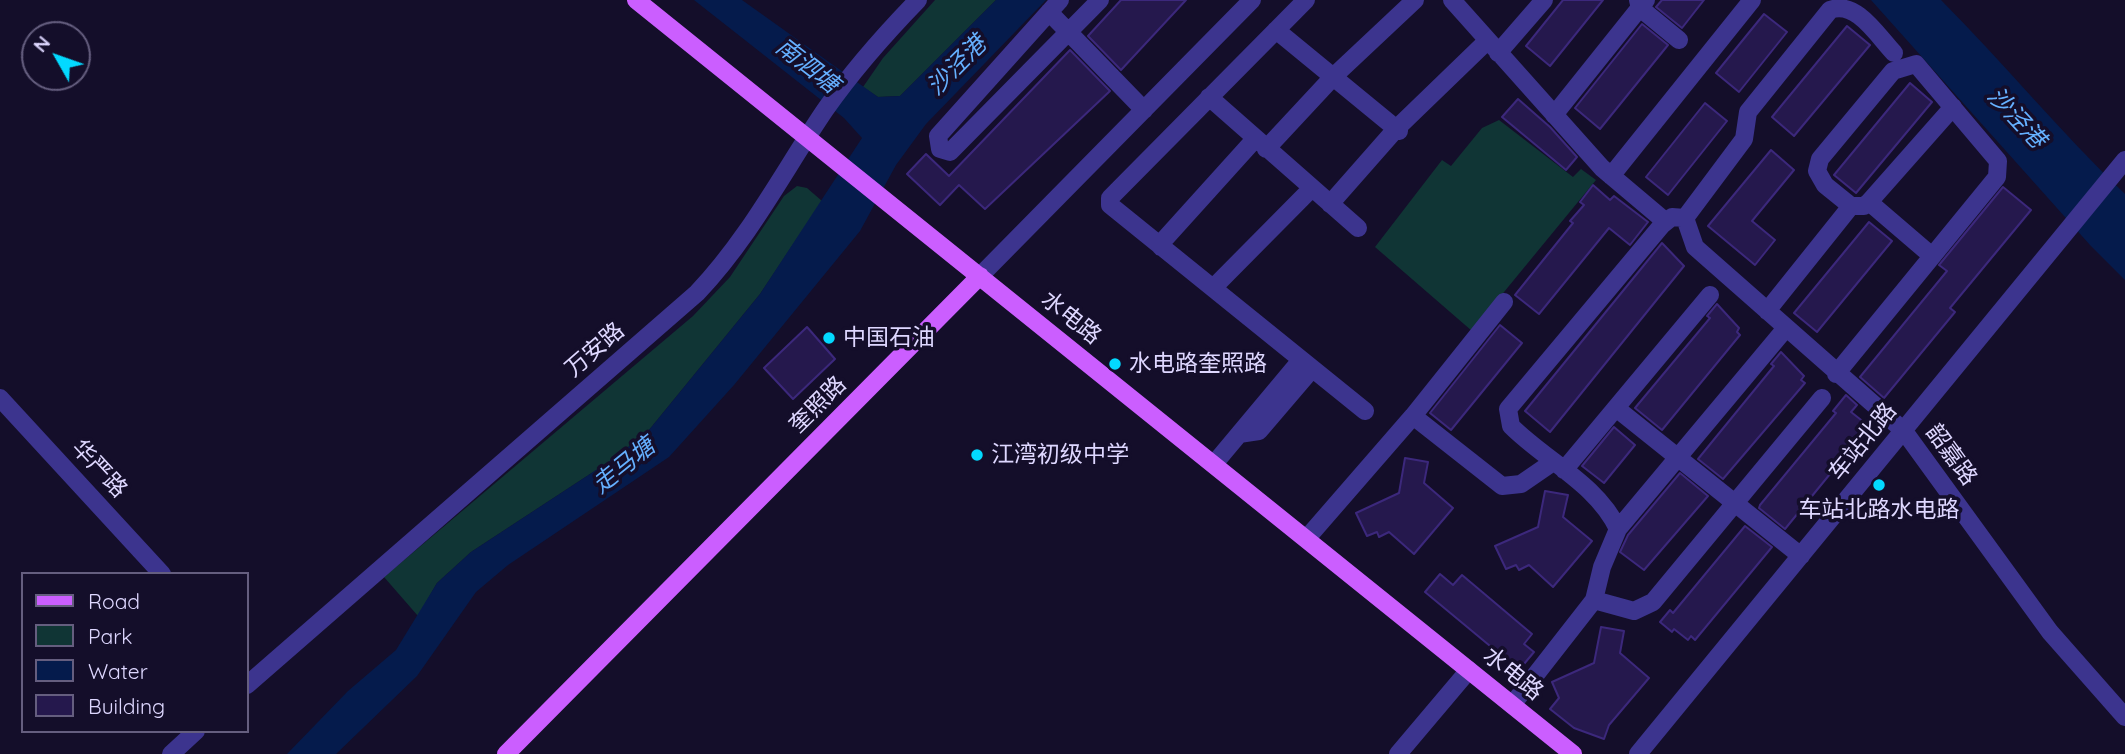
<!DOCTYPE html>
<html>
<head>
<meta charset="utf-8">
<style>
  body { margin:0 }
  #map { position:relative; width:2125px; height:754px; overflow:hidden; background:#140e2a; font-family:Quicksand,sans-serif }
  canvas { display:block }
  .legend { position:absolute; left:21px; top:572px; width:228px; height:161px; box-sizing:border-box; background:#140e2a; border:2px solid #655e7f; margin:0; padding:9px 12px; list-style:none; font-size:21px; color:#ded7ff }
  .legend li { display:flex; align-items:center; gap:14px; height:35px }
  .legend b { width:35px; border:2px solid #655e7f }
  .north { position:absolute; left:21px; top:21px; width:70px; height:70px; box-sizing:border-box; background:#140e2a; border:2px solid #655e7f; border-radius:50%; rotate:310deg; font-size:19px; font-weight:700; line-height:28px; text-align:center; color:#ded7ff }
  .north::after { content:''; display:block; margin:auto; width:24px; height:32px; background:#03d9ff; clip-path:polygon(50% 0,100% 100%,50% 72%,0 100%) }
</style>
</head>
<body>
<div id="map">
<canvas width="2125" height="754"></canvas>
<ul class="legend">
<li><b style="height:9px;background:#cb5eff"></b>Road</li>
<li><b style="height:19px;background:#103535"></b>Park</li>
<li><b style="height:19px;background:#051b4c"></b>Water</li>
<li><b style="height:19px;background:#25184d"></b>Building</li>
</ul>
<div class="north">N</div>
</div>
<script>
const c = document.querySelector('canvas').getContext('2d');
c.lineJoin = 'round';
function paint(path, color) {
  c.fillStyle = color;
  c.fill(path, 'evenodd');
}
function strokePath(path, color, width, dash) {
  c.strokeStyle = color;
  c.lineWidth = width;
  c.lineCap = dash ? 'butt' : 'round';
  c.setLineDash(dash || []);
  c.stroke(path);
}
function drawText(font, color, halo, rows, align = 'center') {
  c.font = font + ' Quicksand,"Noto Sans SC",sans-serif';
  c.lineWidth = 7;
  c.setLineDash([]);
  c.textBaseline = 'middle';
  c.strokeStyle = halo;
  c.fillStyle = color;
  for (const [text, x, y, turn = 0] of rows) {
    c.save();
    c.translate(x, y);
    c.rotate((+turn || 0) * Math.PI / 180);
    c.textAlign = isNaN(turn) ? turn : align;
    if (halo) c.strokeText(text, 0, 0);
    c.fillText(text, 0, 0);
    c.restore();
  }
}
const green = new Path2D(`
  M935,0h61l-96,96 -22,1 -15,-10 20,-29z
  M1499,120l74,57 8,-8 15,11 -124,151 -97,-84 67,-87 9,6 31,-38z
  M797,186l10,2 15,13 -62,93 -111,136 -33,27 -145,95 -34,31 -19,33 -34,-39 309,-261 37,-39 54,-81z`);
const water = new Path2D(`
  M694,0h48l136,97 22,-1 96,-96h50l-120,124 -30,41 -36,66 -126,154 -65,72 -161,108 -32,27 -59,84 -81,78h-49l61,-63 48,-41 41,-67 34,-31 145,-95 33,-27 111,-136 102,-156 -18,-20z
  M1871,0h70c63,63 119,132 184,194v86l-35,-35z`);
const building = new Path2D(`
  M1121,0h65l-65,70 -33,-34z
  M1563,0h40l-53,66 -24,-20z
  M1662,0h42l-22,28 -26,-21z
  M1764,14l23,18 -48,60 -23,-19z
  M1642,24l26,21 -68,84 -25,-21z
  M1847,26l23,19 -76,91 -22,-19z
  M1070,50l40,41 -125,118 -26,-24 -19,20 -33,-31 19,-20 23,22z
  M1910,83l22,19 -76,91 -22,-18z
  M1518,99l32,28 27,30 -11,13 -64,-53z
  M1705,103l22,18 -59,74 -22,-18z
  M1771,150l23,20 -42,51 23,19 -20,25 -47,-39z
  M1593,185l17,15 4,-4 34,26 -18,23 -21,-17 -70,86 -24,-19 58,-72 -3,-2 14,-16 -4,-3z
  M2003,187l28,23 -81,98 5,4 -71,86 -24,-21 87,-106 -8,-6z
  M1869,222l23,19 -75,91 -23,-19z
  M1662,243l22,23 -134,166 -25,-21z
  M1717,304l22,24 -2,4 3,3 -78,95 -27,-22 75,-90 -3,-2z
  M1500,325l22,18 -71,87 -21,-17z
  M807,327l28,32 -42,40 -29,-31z
  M1781,352l23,24 -3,4 4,3 -82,96 -25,-20 76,-93 -3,-2z
  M1846,395l11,10 -6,7 14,11 -3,4 4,3 -81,99 -26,-21 1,-3 76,-92 -3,-2z
  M1614,427l21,18 -31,38 -22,-17z
  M1405,458l23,4 -4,21 29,25 -39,46 -25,-22 -10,5 -2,-5 -10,4 -11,-23 43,-20z
  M1680,473l28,23 -64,74 -24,-18 8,-17z
  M1545,491l23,4 -5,22 29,24 -39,46 -24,-22 -10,5 -3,-5 -10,4 -11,-23 43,-19z
  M1745,526l27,21 -77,93 -4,-4 -3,4 -14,-11 -2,3 -12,-10 10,-12 3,3z
  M1440,574l13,11 9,-10 70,59 -8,10 10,8 -15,18 -94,-78z
  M1601,627l23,4 -4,22 29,25 -40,47 -5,14 -30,-11 -24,-19 9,-11 -7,-16 42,-19z`);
const minor = new Path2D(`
  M1060,0l-122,136 2,13 10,3 150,-152
  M1306,0l-196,198v7l255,206
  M1452,0l150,168 64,54
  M1638,0l2,8 39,32
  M1049,12l95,98
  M1276,30l123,101
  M1498,53l46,-53
  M1209,97l149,131
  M1554,115l92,-115
  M1266,149l67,-72 82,-77
  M1611,176l141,-176
  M1869,202l63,54
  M1330,204l66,-75 90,-87
  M1685,218l10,29 209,184 146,201 75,85
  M1685,218l59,-79 4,-27 82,-102c26,-10 47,25 64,43
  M1161,247l1,-5 93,-103
  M980,276l272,-276
  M1213,288l99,-100
  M1767,311l84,-105h13l5,-4 84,-95
  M1836,374l161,-197 1,-16 -82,-97 -23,7 -73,88 -3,12 8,14 26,21
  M0,398l162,176
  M1616,408l185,148
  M1413,416l89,70 19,-2 32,-22
  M1239,434l20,-3 53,-62
  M1214,464l87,-104
  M1564,470l146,-175
  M1618,529c-21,-45 -72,-68 -107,-103l-3,-17 154,-184 10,-8 13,1
  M1307,538l106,-122 91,-114
  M1594,600l40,11 19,-9 169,-204
  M247,685l450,-392c53,-56 86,-121 128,-183 28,-40 59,-75 93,-110
  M1512,705l82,-105 8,-33 16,-38 168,-201
  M171,754l25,-23
  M1398,754l71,-84
  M1638,754l487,-594`);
const major = new Path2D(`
  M636,0l937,754
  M506,754l474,-478`);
const markers = [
  [829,338,7,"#03d9ff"],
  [1115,364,7,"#03d9ff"],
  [977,455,7,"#03d9ff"],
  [1879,485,7,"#03d9ff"]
];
const streetNames = [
  ["水电路",1071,318,39],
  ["万安路",595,350,-41],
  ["奎照路",818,405,-45],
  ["车站北路",1863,442,-51],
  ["韶嘉路",1951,455,54],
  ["华严路",99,469,47],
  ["水电路",1513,674,39]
];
const poiNames = [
  ["中国石油",843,338],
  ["水电路奎照路",1129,364],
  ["江湾初级中学",991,455],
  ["车站北路水电路",1879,510,"center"]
];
const waterNames = [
  ["南泗塘",807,66,38],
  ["沙泾港",957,66,-45],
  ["沙泾港",2016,118,47],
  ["走马塘",624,466,-39]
];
paint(green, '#103535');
paint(water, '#051b4c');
paint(building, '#25184d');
strokePath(building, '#3c287c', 2);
strokePath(minor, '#3c348e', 18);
strokePath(major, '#cb5eff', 18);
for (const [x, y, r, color] of markers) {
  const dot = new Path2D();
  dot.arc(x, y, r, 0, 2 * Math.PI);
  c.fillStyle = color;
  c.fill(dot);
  strokePath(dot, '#140e2a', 2.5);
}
drawText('23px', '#ded7ff', '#140e2a', streetNames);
drawText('23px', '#ded7ff', '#140e2a', poiNames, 'left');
drawText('italic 24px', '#65b0ff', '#140e2a', waterNames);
</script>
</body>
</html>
